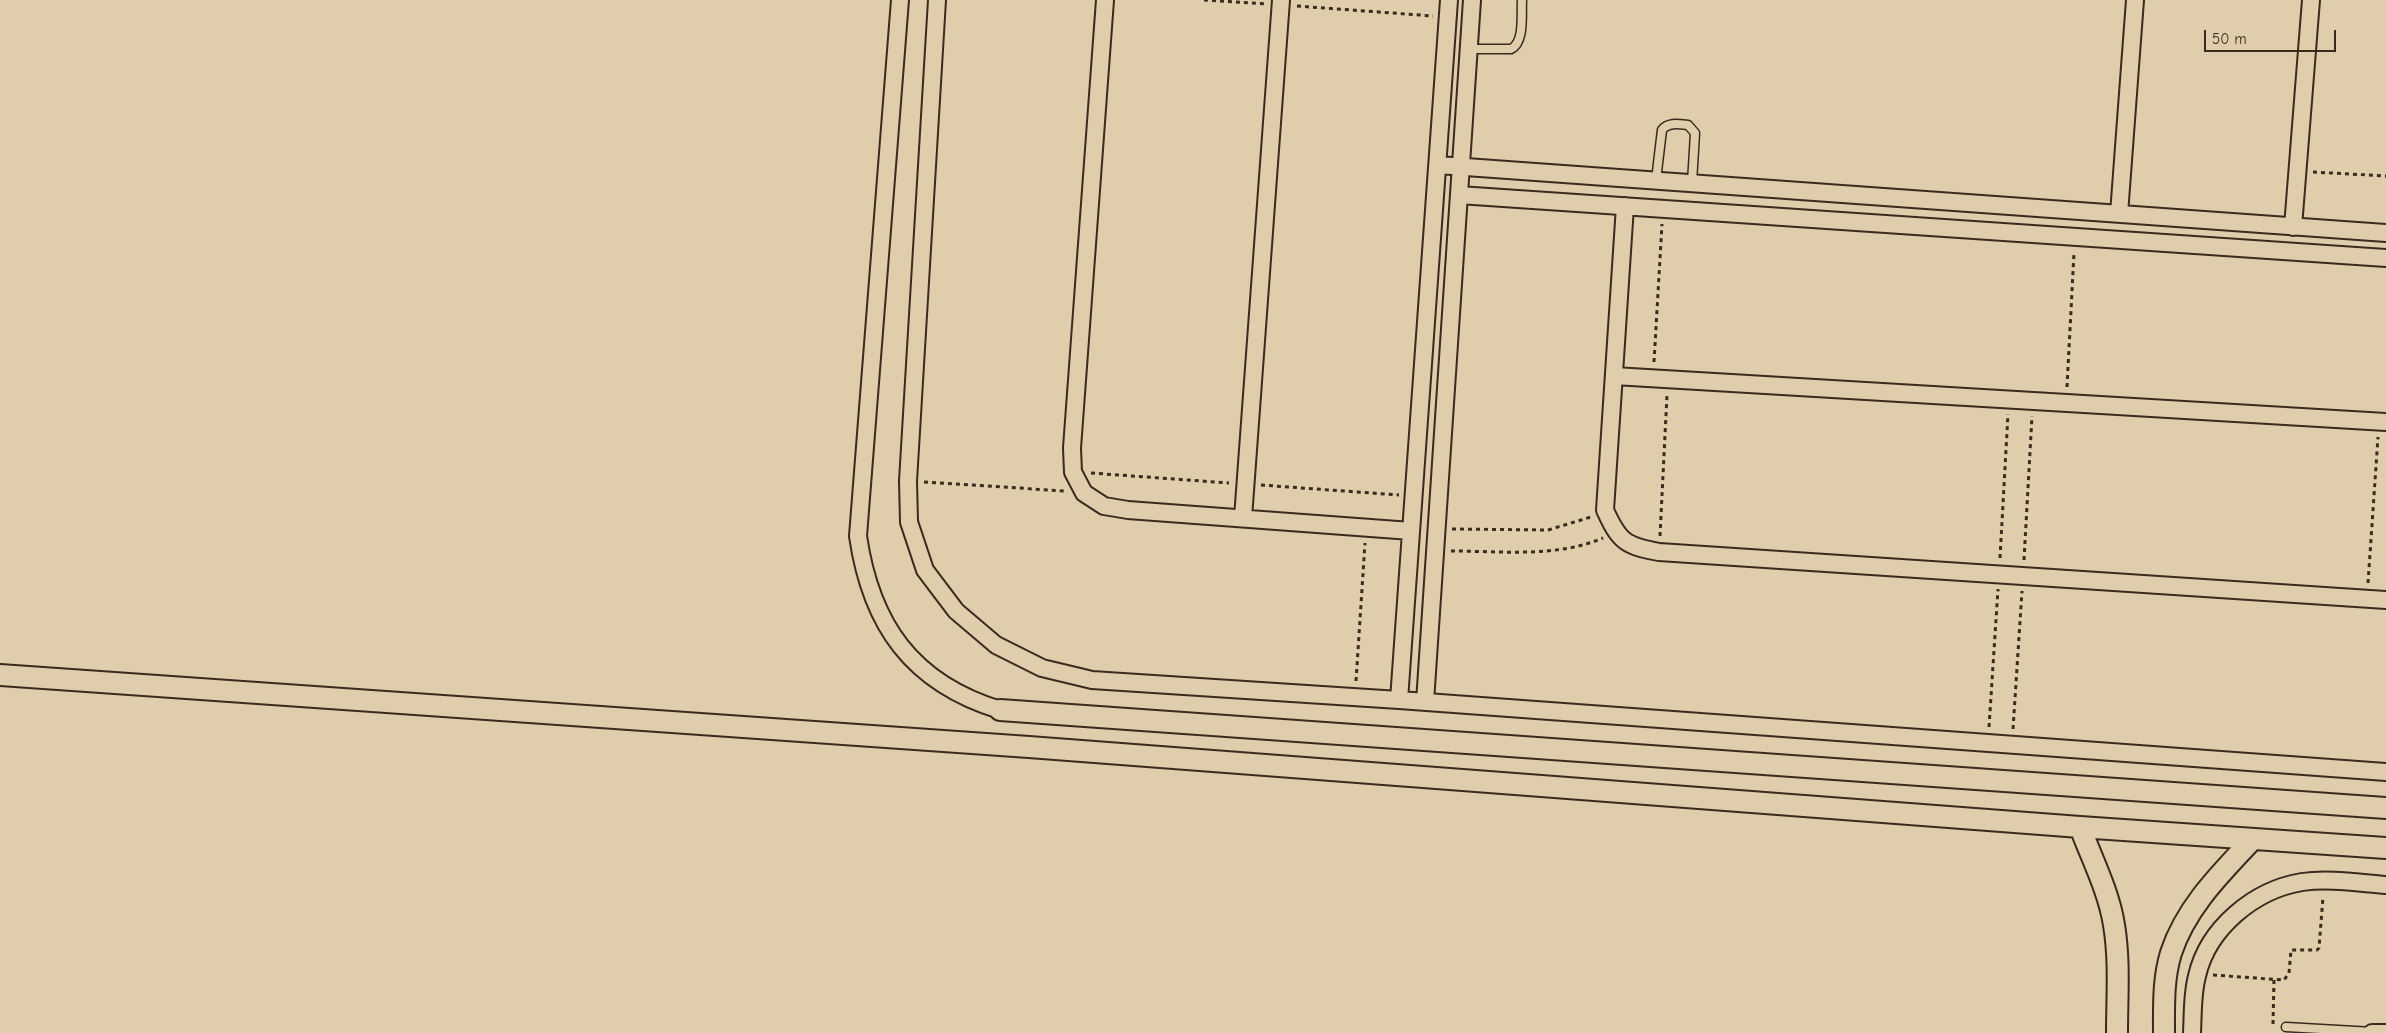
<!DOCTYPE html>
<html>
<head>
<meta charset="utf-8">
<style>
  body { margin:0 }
  #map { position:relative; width:2386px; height:1033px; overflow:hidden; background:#e0cdab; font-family:"Comic Neue",sans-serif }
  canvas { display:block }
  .scale { position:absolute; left:2204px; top:30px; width:132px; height:22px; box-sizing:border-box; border:2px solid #3b2a1e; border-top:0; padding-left:6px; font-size:15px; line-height:18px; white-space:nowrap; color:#3b2a1e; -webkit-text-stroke:4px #e0cdab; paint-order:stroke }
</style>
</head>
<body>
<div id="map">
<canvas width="2386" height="1033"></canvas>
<div class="scale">50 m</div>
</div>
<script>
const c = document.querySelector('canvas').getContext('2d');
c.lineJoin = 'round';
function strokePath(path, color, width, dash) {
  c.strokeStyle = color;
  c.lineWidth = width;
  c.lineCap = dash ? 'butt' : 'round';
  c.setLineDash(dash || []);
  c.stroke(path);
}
const path = new Path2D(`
  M1204,0l62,4
  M1297,6l136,10
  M2313,172l73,4
  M1654,362l8,-138
  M2067,387l7,-134
  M1091,473l138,10
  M924,482l141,9
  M1261,485l138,10
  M1452,529l96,1 43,-13
  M1660,536l7,-141
  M1451,551c50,0 105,7 152,-13
  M2000,558l8,-144
  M2024,560l8,-144
  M2368,583l10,-146
  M1356,681l9,-138
  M1989,727l9,-138
  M2013,729l9,-138
  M2213,975l71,5 5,-7 2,-23h26l2,-2 4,-51
  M2273,1024l1,-45`);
const service = new Path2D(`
  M1469,49h42c14,-7 10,-35 11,-49
  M1656,180l6,-50c6,-8 17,-6 26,-5l7,8 -3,50
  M2286,1027l87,5`);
const minor = new Path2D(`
  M900,0l-42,536c13,89 54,147 142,174
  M937,0l-29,481 1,41 16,48 31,41 40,34 46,23 50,12 307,20 987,72
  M1105,0l-33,448 1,24 11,21 20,13 24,4 283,21
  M1438,165l948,68
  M1459,195l927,63
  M1625,206l-20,304c14,31 20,36 54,42l727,48
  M2119,214l16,-214
  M2293,227l18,-227
  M1614,376l772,46
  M1243,518l38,-518
  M1399,700l50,-700
  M1425,702l47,-702
  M2192,1033c1,-19 0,-38 5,-57 11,-48 57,-86 105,-94 27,-4 57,1 84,3
  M2372,1033h14`);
const tertiary = new Path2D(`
  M0,675l1029,72 1051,80 306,21
  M1000,710l1386,98
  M2080,827c12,32 29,65 34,98 6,36 3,72 3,108
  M2164,1033c0,-27 -1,-54 7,-80 15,-46 50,-80 82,-114`);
strokePath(service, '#3b2a1e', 11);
strokePath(minor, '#3b2a1e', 20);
strokePath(tertiary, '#3b2a1e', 24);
strokePath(path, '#3b2a1e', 3, [4, 4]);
strokePath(service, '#e0cdab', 8);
strokePath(minor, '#e0cdab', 16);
strokePath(tertiary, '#e0cdab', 20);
</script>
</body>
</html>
